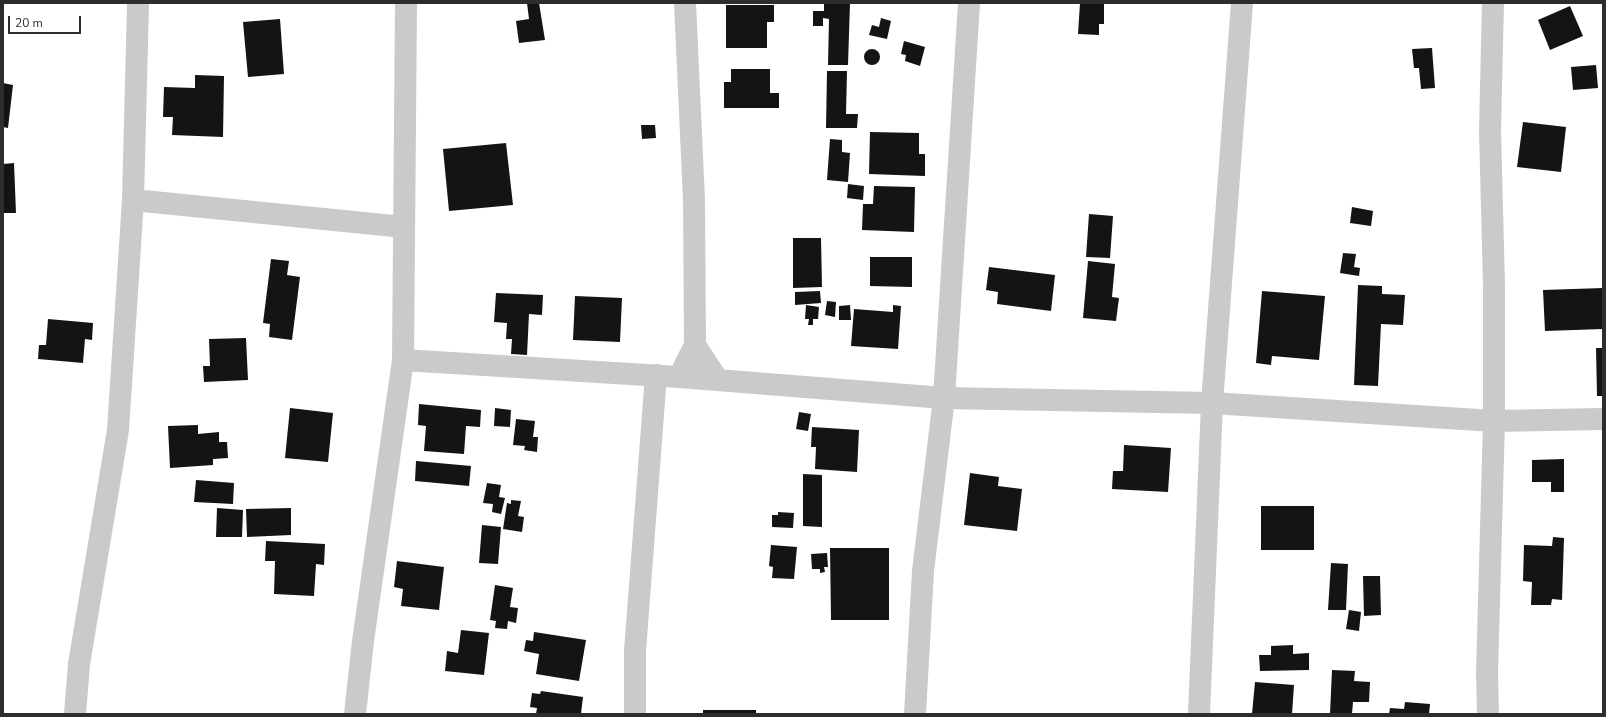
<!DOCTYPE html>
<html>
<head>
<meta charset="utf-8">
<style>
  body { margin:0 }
  #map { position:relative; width:1606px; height:717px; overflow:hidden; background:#fff; font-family:"Nunito Sans",sans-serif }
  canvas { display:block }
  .frame { position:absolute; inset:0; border:4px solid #2d2d2d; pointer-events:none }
  .scale { position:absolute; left:8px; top:16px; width:73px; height:18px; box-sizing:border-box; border:2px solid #2d2d2d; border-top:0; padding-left:5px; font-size:12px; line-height:14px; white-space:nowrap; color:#2d2d2d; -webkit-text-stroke:3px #fff; paint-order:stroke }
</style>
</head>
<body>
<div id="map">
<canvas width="1606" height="717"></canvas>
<div class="frame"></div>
<div class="scale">20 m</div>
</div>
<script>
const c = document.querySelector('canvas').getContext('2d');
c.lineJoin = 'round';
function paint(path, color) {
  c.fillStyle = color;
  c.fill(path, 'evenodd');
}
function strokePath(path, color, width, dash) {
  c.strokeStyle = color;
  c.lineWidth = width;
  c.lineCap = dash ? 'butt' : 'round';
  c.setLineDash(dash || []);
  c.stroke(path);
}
const building = new Path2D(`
  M527,3h12l6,37 -26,3 -3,-22 13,-2z
  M824,3h26l-2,62h-20l1,-46 -6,-1v8h-10v-15h11z
  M1080,3h24v21h-5v11l-21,-1z
  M726,5h48v17h-7v26h-41z
  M1570,6l13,30 -33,14 -12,-30z
  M881,18l10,3 -4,18 -18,-4 3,-10 7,2z
  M280,19l4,55 -36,3 -5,-55z
  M904,41l21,6 -5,19 -15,-5 1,-6 -5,-1z
  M1432,48l3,40 -14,1 -2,-21h-5l-2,-19z
  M864 57a8 8 0 1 1 16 0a8 8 0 1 1-16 0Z
  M1596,65l2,23 -25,2 -2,-23z
  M731,69h39v24h9v15h-55v-26h7z
  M827,71h20l-1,43h12l-1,14h-31z
  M195,75l29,1 -1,61 -51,-2 1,-18h-10l1,-30 31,1z
  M3,83l10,2 -5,43 -5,-1z
  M1523,122l43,5 -5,45 -44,-5z
  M641,125h14l1,13 -14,1z
  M870,132l49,1v21h6v22l-56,-2z
  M830,139l12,1v12l8,1 -2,29 -21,-2z
  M506,143l7,62 -64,6 -6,-62z
  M14,163l2,50h-13v-49z
  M848,184l16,2 -1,14 -16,-2z
  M874,186l41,1 -1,45 -52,-2 1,-26h10z
  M1352,207l21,4 -2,15 -21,-3z
  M1089,214l24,2 -3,42 -24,-1z
  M793,238h28l1,49 -29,1z
  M1343,253l13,1 -2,13 6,1 -1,8 -19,-3z
  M870,257h42v30l-42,-1z
  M271,259l18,2 -2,14 13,2 -8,63 -23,-3 1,-13 -7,-1z
  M1088,261l27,3 -3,33 7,1 -3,23 -33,-3z
  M989,267l66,8 -4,36 -54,-7 1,-12 -12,-2z
  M1358,285l24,1v8l23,1 -2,30 -22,-1 -3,62 -24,-1z
  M1603,288v41l-58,2 -2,-41z
  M820,291l1,12 -26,2v-13z
  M1262,291l63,5 -6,64 -47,-4 -1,9 -15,-2z
  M496,293l47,2 -1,20 -13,-1 -2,41 -16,-1 1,-15h-6l1,-16 -13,-1z
  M575,296l47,2 -2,44 -47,-2z
  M827,301l9,1 -1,15 -10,-2z
  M806,305l13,2 -1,12h-5v6h-5l1,-6h-4z
  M850,305l1,15h-12v-14z
  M893,305l8,1 -3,43 -47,-3 3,-37 39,3z
  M48,319l45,4 -1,17 -7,-1 -2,24 -45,-4 1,-14h7z
  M246,338l2,42 -44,2 -1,-16h7l-1,-27z
  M1596,348h7v48h-6z
  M419,404l62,6 -1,17 -14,-1 -2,28 -40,-3 2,-25 -8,-1z
  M290,408l43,5 -5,49 -43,-4z
  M495,408l16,2 -1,17 -16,-1z
  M799,412l12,2 -3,17 -12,-2z
  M516,419l19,2 -2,16h5l-1,15 -13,-2 1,-4 -12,-1z
  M198,425v9l21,-2v10h8l1,16 -15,1v6l-43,3 -2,-42z
  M812,427l47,3 -2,42 -42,-3 1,-22h-5z
  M1124,445l47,3 -3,44 -56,-3 1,-18h10z
  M1564,459v33h-13v-10h-19v-22z
  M416,461l55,5 -2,20 -54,-5z
  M970,473l29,4 -1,9 24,3 -5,42 -53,-6z
  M803,474l19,1v52l-19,-1z
  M196,480l38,3 -1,21 -39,-2z
  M487,483l14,2 -2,12 6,1 -4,16 -9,-2 1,-8 -10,-1z
  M511,500l10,1 -3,15 6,1 -2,15 -19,-3 4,-26 4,1z
  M1261,506h53v44h-53z
  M217,508l26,2 -1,27h-26z
  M291,508v27l-44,2 -1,-28z
  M778,512l16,1 -1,15 -21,-1v-12h6z
  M482,525l19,2 -3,37 -19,-1z
  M1553,537l11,1 -2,62 -10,-1 -1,6h-20l1,-23 -9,-1 1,-36 28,1z
  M266,541l59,3 -1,21 -8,-1 -2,32 -40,-2 1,-33h-10z
  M771,545l26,2 -3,32 -22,-1 1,-11 -4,-1z
  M830,548h59v72h-58z
  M827,553l1,14h-4l1,5 -5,1v-4h-8l-1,-15z
  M397,561l47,6 -5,43 -38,-4 2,-17 -9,-2z
  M1331,563l17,1 -2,46h-18z
  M1363,576h17l1,39 -17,1z
  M495,585l18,3 -3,19 8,1 -2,15 -8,-2 -1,8 -12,-1 1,-7 -6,-1z
  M1349,610l12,2 -2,19 -13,-2z
  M461,630l28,3 -5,42 -39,-4 2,-20 11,2z
  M534,632l52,8 -7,41 -43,-7 3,-20 -15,-3 2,-11 7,1z
  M1293,645v9l16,-1v17l-49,1 -1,-16h12v-9z
  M1332,670l23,1 -1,10 16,1 -1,20h-16l-1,12h-22z
  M1255,682l39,3 -2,29h-40z
  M541,691l42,6 -2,17h-45l1,-6 -7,-1 2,-14 8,1z
  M1405,702l25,2 -1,10h-40l1,-6 14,1z
  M703,710h53v4h-53z`);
const minor = new Path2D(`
  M133,200l271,27
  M695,345l23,35
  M403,360l276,17 265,21 268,5 282,18 109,-2
  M679,377l16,-32 -1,-145 -9,-197
  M75,714l4,-50 39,-234 15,-230 5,-197
  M355,714l8,-73 40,-281 3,-357
  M635,714v-63l21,-276
  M915,714l8,-143 21,-173 25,-395
  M1199,714l13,-311 30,-400
  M1488,714l-1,-41 7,-252v-135l-4,-156 3,-127`);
paint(building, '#141414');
strokePath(minor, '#cacaca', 22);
</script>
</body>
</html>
